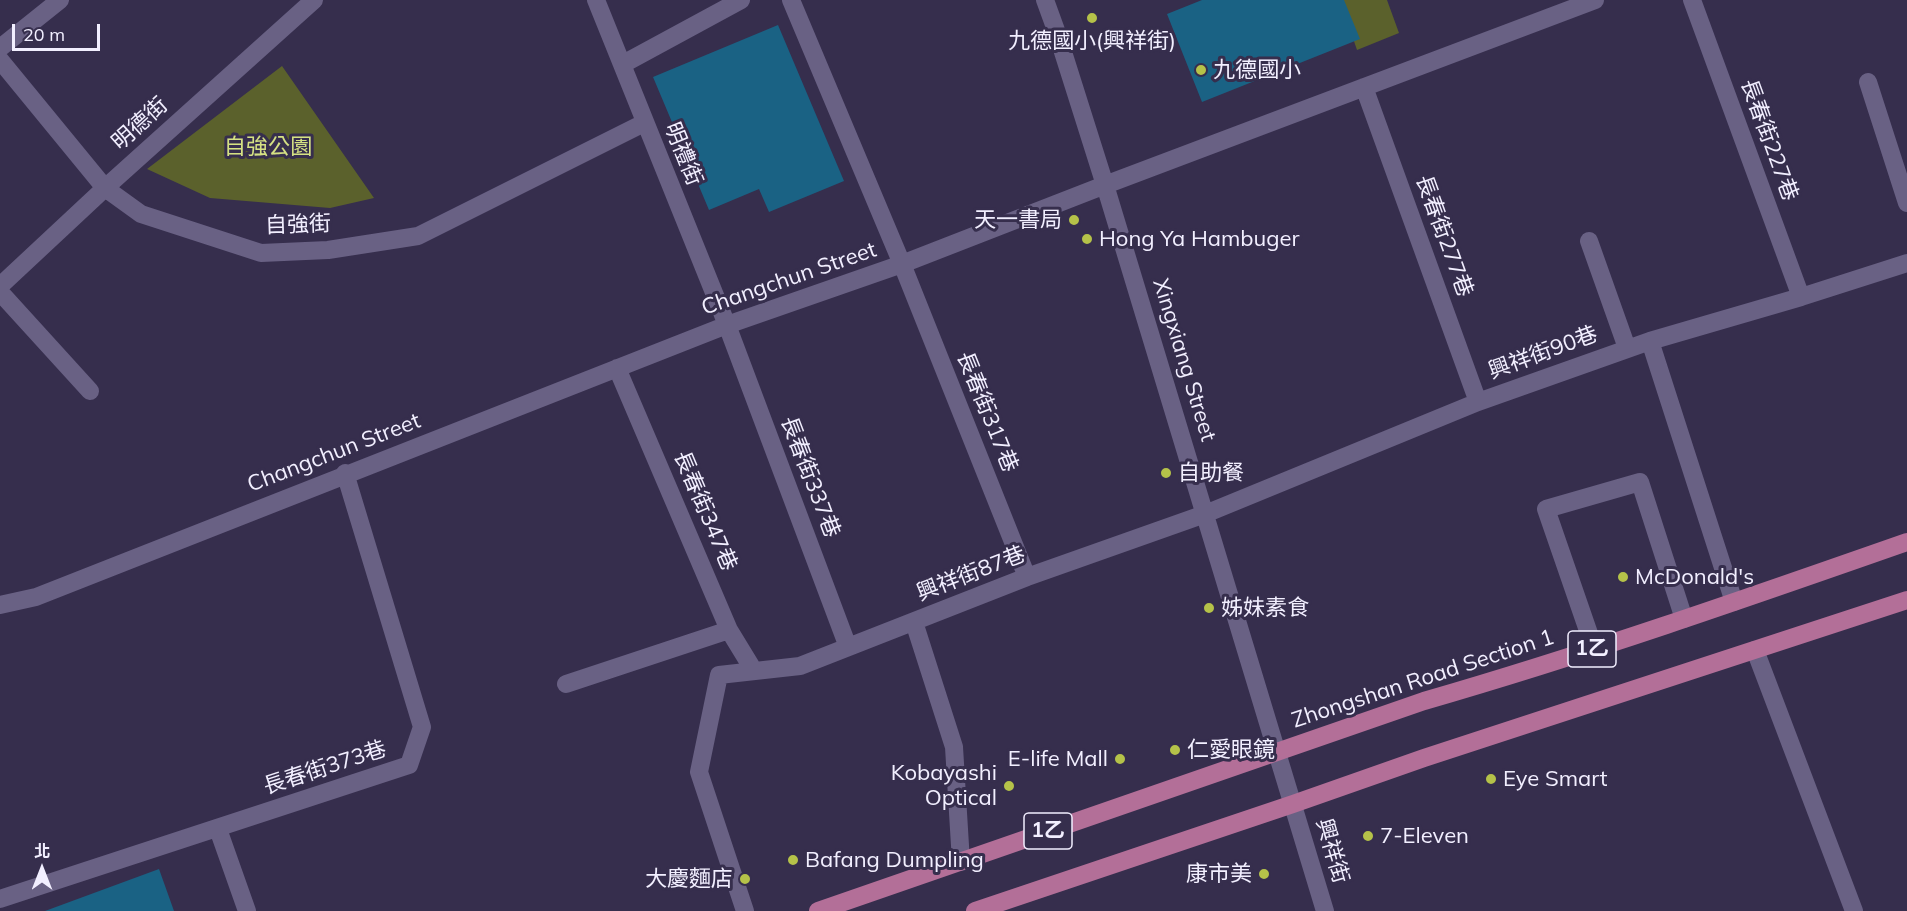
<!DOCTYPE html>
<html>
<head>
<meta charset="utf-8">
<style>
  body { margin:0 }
  #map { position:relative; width:1907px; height:911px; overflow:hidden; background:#362e4d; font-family:Mulish,"Noto Sans TC",sans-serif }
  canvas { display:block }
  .north { position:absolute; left:12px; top:839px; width:60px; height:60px; -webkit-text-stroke:4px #362e4d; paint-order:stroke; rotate:0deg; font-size:16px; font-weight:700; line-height:24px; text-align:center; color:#f2efff }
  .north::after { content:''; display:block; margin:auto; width:21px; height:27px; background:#f2efff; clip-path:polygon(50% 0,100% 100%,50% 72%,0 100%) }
  .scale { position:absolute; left:12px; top:24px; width:88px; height:27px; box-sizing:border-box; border:3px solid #f2efff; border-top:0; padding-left:8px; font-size:18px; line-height:21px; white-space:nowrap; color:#f2efff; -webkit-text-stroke:4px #362e4d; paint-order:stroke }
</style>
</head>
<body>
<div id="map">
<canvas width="1907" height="911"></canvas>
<div class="north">北</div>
<div class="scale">20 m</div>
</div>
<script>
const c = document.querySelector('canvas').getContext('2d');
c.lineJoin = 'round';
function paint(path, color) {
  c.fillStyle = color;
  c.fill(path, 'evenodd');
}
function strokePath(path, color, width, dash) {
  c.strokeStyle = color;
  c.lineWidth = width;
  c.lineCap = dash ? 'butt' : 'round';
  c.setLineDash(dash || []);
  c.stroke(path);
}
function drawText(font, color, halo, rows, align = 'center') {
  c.font = font + ' Mulish,"Noto Sans TC",sans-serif';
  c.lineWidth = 6;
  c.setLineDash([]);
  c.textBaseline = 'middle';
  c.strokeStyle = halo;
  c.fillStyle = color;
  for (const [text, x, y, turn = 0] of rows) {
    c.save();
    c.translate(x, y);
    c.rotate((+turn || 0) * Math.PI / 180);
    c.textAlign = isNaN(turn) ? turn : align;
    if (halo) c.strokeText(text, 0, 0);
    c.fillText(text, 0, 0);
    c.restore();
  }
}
const green = new Path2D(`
  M1340,0h47l12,33 -42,17z
  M282,66l92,132 -44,10 -120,-10 -63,-29z`);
const building = new Path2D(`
  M1202,0h142l16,39 -158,63 -35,-88z
  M778,25l66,156 -75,31 -10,-23 -50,21 -56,-133z
  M159,869l15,42h-129z`);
const minor = new Path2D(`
  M596,0l131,325 121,322
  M791,0l111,264 125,313
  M1045,0l12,33 48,152 220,726
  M1692,0l109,297
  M0,48l60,-48
  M0,60l105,128 36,26 120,39 67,-3 90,-14 226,-113
  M623,64l118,-64
  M1868,82l39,121
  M1364,87l114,315
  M1589,241l38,107
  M0,286l105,-98 209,-188
  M0,292l90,99
  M1650,341l84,261
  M617,368l112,262 25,41
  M0,605l36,-8 691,-272 175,-61 203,-79 490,-185
  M914,622l40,125 7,115
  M1594,648l-48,-139 94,-27 44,137
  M1755,650l99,261
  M566,684l163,-54
  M218,829l29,82
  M0,899l409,-134 13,-38 -77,-254
  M745,911l-46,-139 20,-97 81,-9 227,-89 178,-63 273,-112 172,-61 151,-44 106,-34`);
const major = new Path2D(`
  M818,911l606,-210c163,-47 323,-103 483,-159
  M975,911l318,-107 131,-46 483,-158`);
const markers = [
  [1092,18,6,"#b5c249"],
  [1201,70,6,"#b5c249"],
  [1074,220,6,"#b5c249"],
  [1087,239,6,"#b5c249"],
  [1166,473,6,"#b5c249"],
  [1623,577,6,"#b5c249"],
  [1209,608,6,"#b5c249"],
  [1175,750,6,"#b5c249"],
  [1120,759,6,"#b5c249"],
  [1491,779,6,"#b5c249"],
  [1009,786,6,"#b5c249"],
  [1368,836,6,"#b5c249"],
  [793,860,6,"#b5c249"],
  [1264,874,6,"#b5c249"],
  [745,879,6,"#b5c249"]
];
const shields = [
  [1592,649,48],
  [1048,831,48]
];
const shieldNames = [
  ["1乙",1592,649],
  ["1乙",1048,831]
];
const poiNames = [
  ["九德國小(興祥街)",1092,41,"center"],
  ["九德國小",1213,70],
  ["天一書局",1062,220,"right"],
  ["Hong Ya Hambuger",1099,239],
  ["自助餐",1178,473],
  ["McDonald's",1635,577],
  ["姊妹素食",1221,608],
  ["仁愛眼鏡",1187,750],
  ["E-life Mall",1108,759,"right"],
  ["Kobayashi",997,773,"right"],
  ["Optical",997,798,"right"],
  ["Eye Smart",1503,779],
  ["7-Eleven",1380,836],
  ["Bafang Dumpling",805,860],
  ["康市美",1252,874,"right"],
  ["大慶麵店",733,879,"right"]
];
const streetNames = [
  ["明德街",140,124,-42],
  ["長春街227巷",1769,140,70],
  ["明禮街",683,154,68],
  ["自強街",298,225,-2],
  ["長春街277巷",1444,236,70],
  ["Changchun Street",789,279,-19],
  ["興祥街90巷",1543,353,-20],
  ["Xingxiang Street",1184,360,73],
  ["長春街317巷",987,412,68],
  ["Changchun Street",334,453,-21],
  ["長春街337巷",810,477,69],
  ["長春街347巷",705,511,67],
  ["興祥街87巷",971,574,-21],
  ["Zhongshan Road Section 1",1423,679,-18],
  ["長春街373巷",325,768,-18],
  ["興祥街",1332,851,74]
];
const parkNames = [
  ["自強公園",268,147]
];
paint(green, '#5b612c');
paint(building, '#1a6284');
strokePath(minor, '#696184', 18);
strokePath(major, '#b36f98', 18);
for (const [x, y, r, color] of markers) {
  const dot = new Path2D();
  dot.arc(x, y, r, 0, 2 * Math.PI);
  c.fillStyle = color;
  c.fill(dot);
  strokePath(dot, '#362e4d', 2);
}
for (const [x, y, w] of shields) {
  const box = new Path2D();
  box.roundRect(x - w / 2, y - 18, w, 36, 4.5);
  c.fillStyle = '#362e4d';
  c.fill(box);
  strokePath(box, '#f2efff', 1.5);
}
drawText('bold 21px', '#f2efff', null, shieldNames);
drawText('22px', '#f2efff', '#362e4d', poiNames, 'left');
drawText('22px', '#f2efff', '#362e4d', streetNames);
drawText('22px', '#d5e183', '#362e4d', parkNames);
</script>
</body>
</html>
